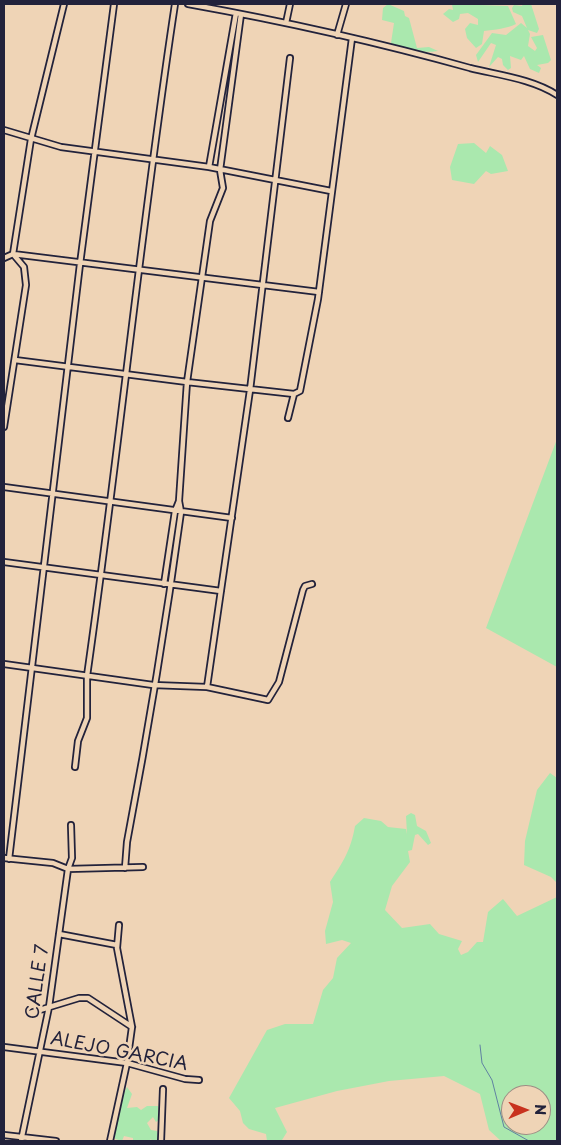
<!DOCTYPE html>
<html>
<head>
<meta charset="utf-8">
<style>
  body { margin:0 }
  #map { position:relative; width:561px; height:1145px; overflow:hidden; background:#efd4b6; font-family:"Playpen Sans",sans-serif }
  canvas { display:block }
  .frame { position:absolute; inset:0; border:5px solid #22223b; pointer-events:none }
  .north { position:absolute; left:501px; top:1085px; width:50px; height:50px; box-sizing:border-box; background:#efd4b6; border:1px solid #9d8d85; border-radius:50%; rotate:89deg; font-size:14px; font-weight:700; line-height:20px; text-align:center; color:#22223b }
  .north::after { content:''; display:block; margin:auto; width:18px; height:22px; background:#c8321e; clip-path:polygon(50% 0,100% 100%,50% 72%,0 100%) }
</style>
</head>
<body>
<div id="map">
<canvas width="561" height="1145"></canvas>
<div class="frame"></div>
<div class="north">N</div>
</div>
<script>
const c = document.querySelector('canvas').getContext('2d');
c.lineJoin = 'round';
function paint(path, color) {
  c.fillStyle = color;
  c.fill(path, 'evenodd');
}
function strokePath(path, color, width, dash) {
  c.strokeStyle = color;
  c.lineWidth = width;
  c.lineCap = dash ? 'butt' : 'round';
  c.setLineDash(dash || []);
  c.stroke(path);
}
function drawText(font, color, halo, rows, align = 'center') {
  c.font = font + ' "Playpen Sans",sans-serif';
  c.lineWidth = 5;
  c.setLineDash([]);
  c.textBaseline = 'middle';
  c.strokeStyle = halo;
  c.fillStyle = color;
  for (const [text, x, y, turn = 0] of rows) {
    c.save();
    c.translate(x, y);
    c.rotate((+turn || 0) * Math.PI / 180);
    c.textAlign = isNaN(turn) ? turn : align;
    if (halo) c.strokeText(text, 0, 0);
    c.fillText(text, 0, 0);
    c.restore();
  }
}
const green = new Path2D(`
  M388,4l16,7 1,5 4,2 8,30 12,-1 9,4c-12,2 -38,1 -47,-8l3,-20 -12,-3 1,-12z
  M452,4l56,2 8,18c-8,4 -22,6 -32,7l-2,13 -6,4 -9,-10 -2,-9 5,-6 8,2v-6l-10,-6 -8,1 -1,5 -6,3 -10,-8 6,-5 4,1z
  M523,4h8l8,25 -2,4 -9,-3 2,4 -2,12 7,5 2,-3 -6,-11 12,-2 8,25 -3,3 -11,2 4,3 -2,5 -9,-4 -6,-13 -3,4 -11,-4 1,12 -3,2 -5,-5 -1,-6 -4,-2 -9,10 7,-22 -5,-2 -13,19 -2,-7 16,-22 14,2 15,-12 6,5 -5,-12 -9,-4 -1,-4 2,-3 8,1z
  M474,143l12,10 4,-7 12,9 6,16 -17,3 -5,-3 -12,13 -22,-4 -2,-13 8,-23z
  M557,439v228l-71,-39z
  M550,773l7,5v105l-6,-6 -27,-12 1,-24 12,-51z
  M411,813l4,2 2,11 9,5 5,12 -3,2 -10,-11 -3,1 -3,15 -4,1 2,11 -18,24 -7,24 17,18 28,-4 9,10 23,7 -4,8 3,6 7,-3 9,-10h6l5,-30 15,-13 14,17 40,-19v244h-56l-12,-11 -9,-36 -36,-18 -55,5 -52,10 -62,17 12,24 -5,8 -15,1 -1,-7 -17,-5 -6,-6 -3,-12 -11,-13 38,-68 18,-6h28l10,-34 10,-12 4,-20 14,-15 -9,-3 -16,4 -1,-13 8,-29 -3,-20c13,-20 21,-32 25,-56l9,-8 17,3 7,6 18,2 1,5 -1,-18zM511,1095h30v30h-30z
  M127,1087l5,7 -5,14 10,-1 4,3 6,-4h11l1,14 -3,2 -3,-5 -6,6 4,7 6,1 3,10h-8l-1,-2 -2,2h-16v-3l-9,-2 -2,5 -7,-2c-1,-9 7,-45 12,-52z`);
const stream = new Path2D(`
  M480,1045l2,18 10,17 12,47 25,14`);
const minor = new Path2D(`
  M188,4c95,17 189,38 282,64 28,7 63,11 87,27
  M286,23l4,-19
  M337,35l9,-31
  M4,130l57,17 148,20 122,24
  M209,167l27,-154
  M4,258l9,-4 306,38
  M15,360l172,22 23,-161 13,-33 -3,-18 21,-156
  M288,418l6,-24 6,-3 18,-92 34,-261
  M4,427l22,-142 -2,-18 -11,-13 18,-115 33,-135
  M4,487l228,31
  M4,562l217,29
  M164,584l11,-73 4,-10
  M4,664l149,21 54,2 61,13 11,-18 24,-92 2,-4 7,-2
  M207,687l43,-297 40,-332
  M75,767l3,-26 9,-23v-42c32,-224 54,-449 88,-672
  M4,858l49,5 15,6 75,-2
  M9,859l71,-595 34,-260
  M125,868l2,-26c21,-110 39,-219 54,-330l-2,-11 8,-119 107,12
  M59,934l58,11
  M30,1013l49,-15h9l44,29
  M4,1047l123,16 58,16 14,1
  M4,1135l52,6
  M21,1141l28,-134 19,-138 4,-11 -1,-33
  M110,1141l17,-78 5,-36 -15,-79 2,-23
  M161,1141l2,-52`);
const streetNames = [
  ["CALLE 7",38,982,-82],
  ["ALEJO GARCIA",119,1052,11]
];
paint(green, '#aae8ae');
strokePath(stream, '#6081a2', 1);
strokePath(minor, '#22223b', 8);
strokePath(minor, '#efd4b6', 4.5);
drawText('18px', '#22223b', '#efd4b6', streetNames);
</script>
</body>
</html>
